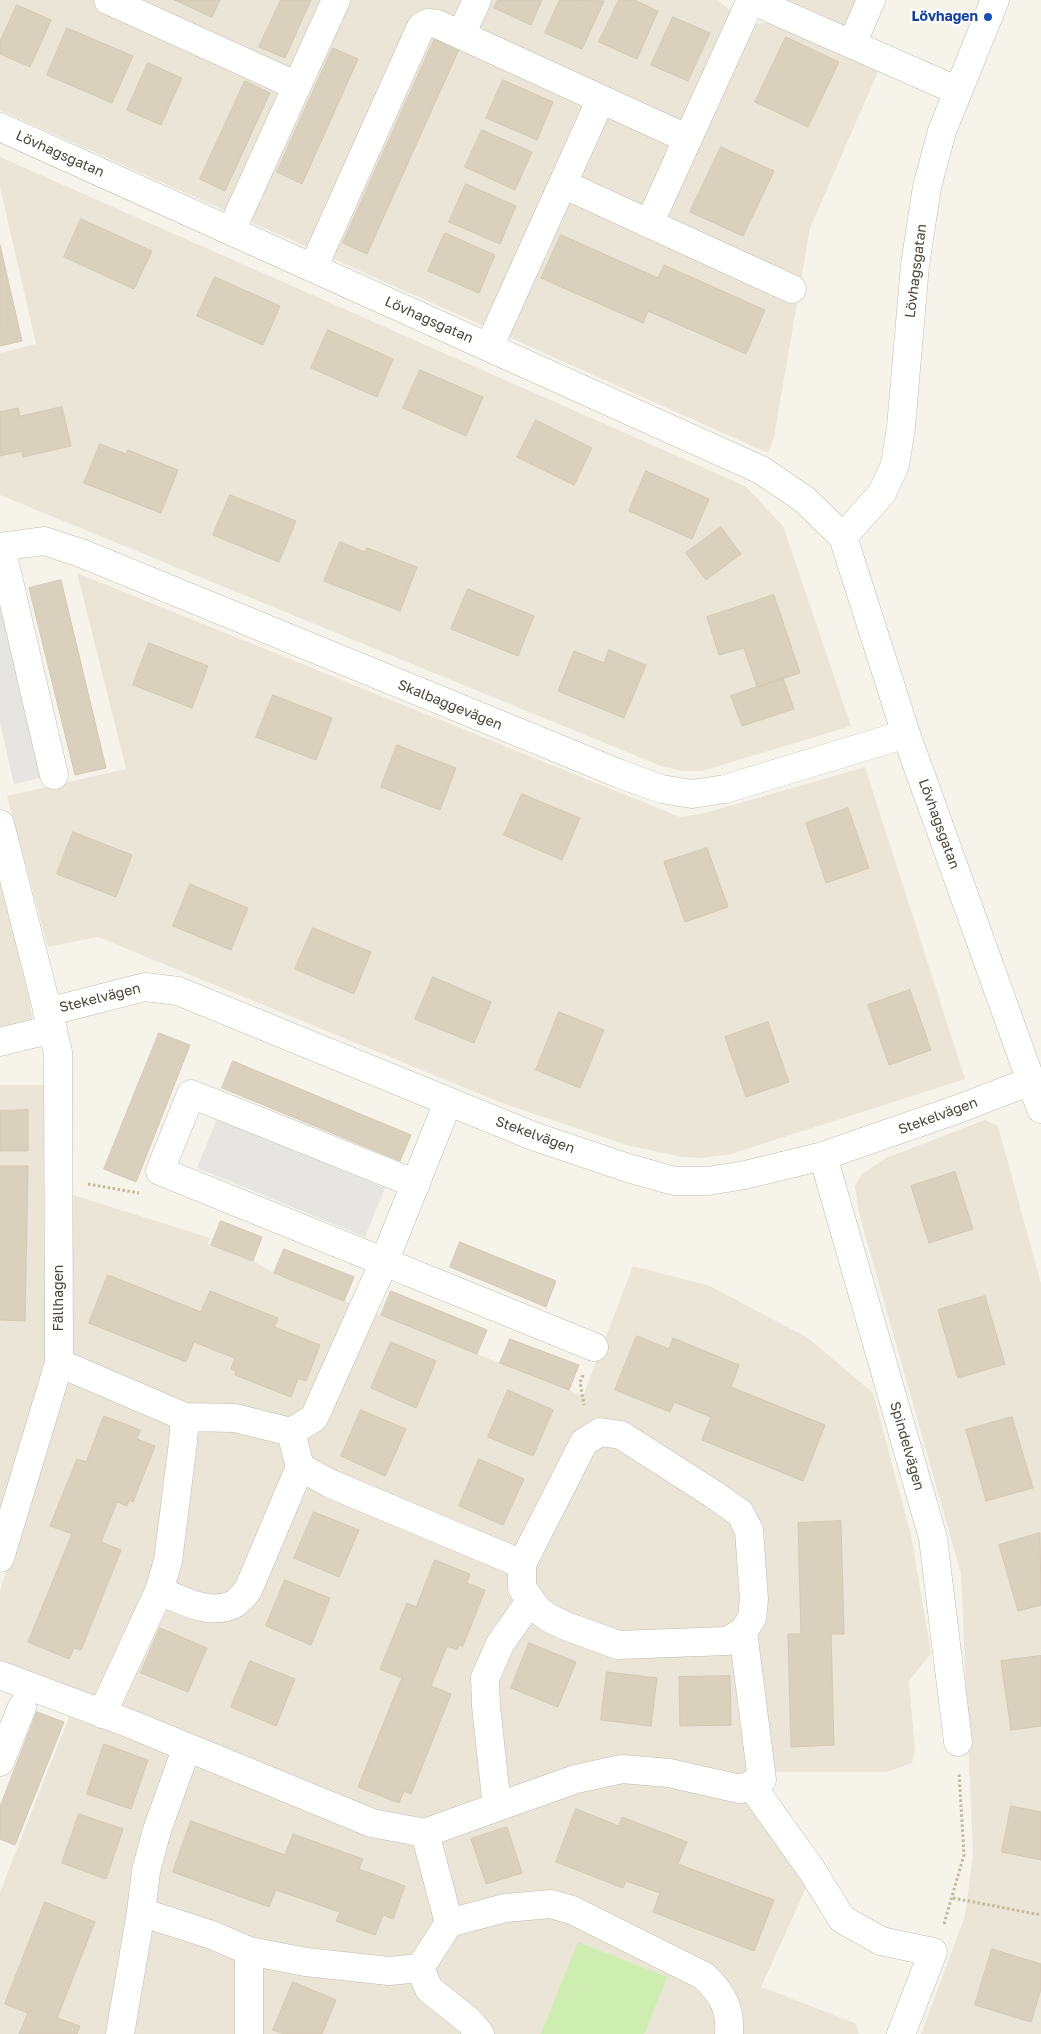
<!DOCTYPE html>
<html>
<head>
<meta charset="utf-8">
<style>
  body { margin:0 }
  canvas { display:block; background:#f6f3ea }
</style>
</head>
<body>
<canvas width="1041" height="2034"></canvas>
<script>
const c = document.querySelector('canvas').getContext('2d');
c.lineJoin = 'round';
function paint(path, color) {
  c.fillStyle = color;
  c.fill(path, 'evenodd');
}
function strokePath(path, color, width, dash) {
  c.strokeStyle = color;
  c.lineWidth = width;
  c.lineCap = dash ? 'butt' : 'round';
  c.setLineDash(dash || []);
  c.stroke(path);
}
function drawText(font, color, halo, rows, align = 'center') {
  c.font = font + ' "Golos Text",sans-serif';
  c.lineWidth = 4.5;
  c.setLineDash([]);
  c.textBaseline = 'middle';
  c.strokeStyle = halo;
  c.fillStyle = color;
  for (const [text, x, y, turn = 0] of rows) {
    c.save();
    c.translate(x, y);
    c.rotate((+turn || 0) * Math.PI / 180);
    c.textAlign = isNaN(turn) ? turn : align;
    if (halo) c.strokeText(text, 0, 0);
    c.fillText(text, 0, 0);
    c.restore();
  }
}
const residential = new Path2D(`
  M0,0h718l13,11 1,12 15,6 9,-5 14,-2 110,45 -70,161 -36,209 -6,16 -768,-343z
  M770,0h90l-15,25 -7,2z
  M0,157l745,329 38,40 68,200 -149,45h-20l-21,-5 -661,-271v-142l36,-9 -36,-157z
  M77,573l603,244 25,-4 160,-46 100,312 -234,75 -29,4 -20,-1 -55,-12 -125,-42 -404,-166 -50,10 -41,-151 119,-27z
  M0,878l30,123 2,19 -6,6 -26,5z
  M0,1085h46l5,276 -51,164z
  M985,1120l13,6 43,158v750h-120l44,-118 8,-61 -12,-281 -102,-361 -4,-27 6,-11 25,-17z
  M70,1194l140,44 -2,6 45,17 21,12 309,123 50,-130 77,20 98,52 65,55 38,142 20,118 -22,28 6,69 -3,13 -25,9h-117l2,21 16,37 18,58 -45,99 94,36 4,11h-859v-142l78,-198 -78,-32v-71l67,-222z`);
const green = new Path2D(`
  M578,1942l89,35 -23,57h-103z`);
const parking = new Path2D(`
  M0,601l40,177 -26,6 -14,-61z
  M217,1119l168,69 -20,49 -168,-69z`);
const building = new Path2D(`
  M175,0h45l-8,17z
  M281,0h30l-26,58 -26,-11z
  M498,0h44l-11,25 -37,-17z
  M560,0l44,1 -22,48 -37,-16z
  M619,0h15l24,11 -21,48 -38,-17z
  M17,5l34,15 -21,47 -30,-13v-12z
  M673,17l37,16 -22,48 -37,-16z
  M67,28l66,28 -21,47 -65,-28z
  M436,36l24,11 -93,207 -24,-11z
  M786,37l53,25 -31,65 -53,-25z
  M333,48l25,11 -56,125 -25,-12z
  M148,63l34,15 -21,47 -34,-15z
  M503,80l50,22 -16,38 -51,-22z
  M245,81l25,12 -45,98 -25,-12z
  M482,130l50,22 -17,38 -50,-23z
  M721,147l53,24 -31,65 -53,-24z
  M466,184l50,22 -16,38 -51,-22z
  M81,219l71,32 -18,38 -70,-32z
  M445,233l50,22 -16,38 -51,-22z
  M561,235l97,43 6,-13 101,45 -19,44 -98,-43 -5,12 -102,-45z
  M0,245l22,96 -22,5z
  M215,277l65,29 -17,39 -66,-29z
  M328,330l65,29 -16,38 -66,-29z
  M420,370l63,27 -17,39 -63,-28z
  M62,407l9,39 -48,11 -1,-6 -22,5v-44l18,-4 2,8z
  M536,420l56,28 -18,37 -57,-28z
  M100,444l26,10 2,-4 50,20 -17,43 -77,-30z
  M646,471l63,28 -17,40 -63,-28z
  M230,495l66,26 -17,41 -66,-27z
  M721,527l20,27 -35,26 -20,-27z
  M340,542l25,10 2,-4 50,19 -17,44 -76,-30z
  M61,580l45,188 -31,7 -46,-187z
  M468,589l66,27 -16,40 -67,-27z
  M774,595l26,78 -43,14 -13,-39 -25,7 -12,-38z
  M149,643l59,23 -16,42 -59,-23z
  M609,650l37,15 -22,53 -66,-27 16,-40 30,12z
  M783,678l11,31 -52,17 -11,-30z
  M273,695l59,23 -16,42 -60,-23z
  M397,745l59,23 -16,42 -59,-23z
  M522,794l58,24 -18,42 -58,-25z
  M848,808l21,60 -43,15 -20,-60z
  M73,832l59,23 -16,42 -59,-23z
  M707,848l21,59 -43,15 -21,-60z
  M190,884l58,24 -17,42 -58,-24z
  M313,928l58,24 -17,42 -59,-25z
  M433,977l58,25 -17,41 -59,-24z
  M910,990l21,60 -42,15 -21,-60z
  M559,1012l45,18 -24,58 -44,-18z
  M768,1022l21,60 -43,15 -21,-60z
  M159,1033l31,12 -54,137 -32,-13z
  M233,1061l178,74 -11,26 -178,-73z
  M28,1110v41h-28v-40z
  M0,1166h28l-3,155 -25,-1z
  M955,1172l18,57 -44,14 -18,-57z
  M221,1221l41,16 -9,24 -42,-16z
  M460,1242l96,39 -10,26 -96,-40z
  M284,1249l70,28 -10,24 -70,-28z
  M108,1275l93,37 9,-21 68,27 -4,9 46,18 -14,36 -8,-3 -7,19 -56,-22 1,-4 -5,-2 4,-11 -41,-16 -8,20 -97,-39z
  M391,1291l96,39 -10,24 -96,-39z
  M985,1296l20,68 -47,14 -20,-68z
  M637,1336l32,13 4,-11 66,27 -8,22 94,38 -22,56 -101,-41 9,-23 -37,-15 -4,10 -55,-22z
  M510,1339l69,26 -10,25 -69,-27z
  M391,1342l45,19 -20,47 -45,-20z
  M508,1390l45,20 -20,46 -45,-19z
  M361,1410l45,19 -21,47 -44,-20z
  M104,1416l36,14 -3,9 18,7 -22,56 -4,-2 -2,6 -10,-4 -16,40 20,8 -40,100 -7,-2 -5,11 -41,-17 44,-108 -22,-8 27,-67 9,3z
  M1012,1417l21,71 -47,13 -20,-71z
  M479,1459l45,20 -21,46 -44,-19z
  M314,1512l45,18 -20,47 -45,-19z
  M841,1521l3,113h-13l3,111 -43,2 -3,-113h13l-3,-111z
  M1040,1533l1,72 -23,6 -19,-66z
  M435,1560l35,14 -3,9 18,7 -22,56 -4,-1 -2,5 -10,-4 -16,40 20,8 -40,100 -7,-3 -5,12 -41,-16 44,-109 -22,-9 27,-66 9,4z
  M285,1580l45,18 -19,47 -45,-19z
  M160,1628l47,20 -19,44 -47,-19z
  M529,1643l47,19 -18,45 -47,-19z
  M1041,1656v70l-30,4 -10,-69z
  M250,1661l45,18 -19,47 -45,-19z
  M607,1672l50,6 -6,48 -50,-6z
  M730,1676l1,49 -51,1 -1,-49z
  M37,1712l27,10 -49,123 -15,-6v-32z
  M104,1744l44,16 -17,49 -44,-15z
  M1011,1806l30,6v48l-39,-8z
  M576,1809l43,17 3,-9 65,25 -9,22 96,36 -20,51 -101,-39 7,-19 -34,-12 -3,7 -67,-26z
  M79,1814l44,15 -17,50 -44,-16z
  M191,1821l94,34 8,-21 70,25 -4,10 46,17 -12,33 -10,-4 -8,20 -39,-14 4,-9 -64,-22 -7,17 -96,-35z
  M507,1827l15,46 -36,11 -15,-45z
  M45,1902l50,20 -38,96 23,8 -3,8h-58l9,-21 -23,-9z
  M992,1949l49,15v25l-10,33 -56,-17z
  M293,1982l43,18 -14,34h-38l-11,-4z`);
const path = new Path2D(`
  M88,1184l51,9
  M583,1375l-3,7 4,23
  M953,1898l88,17
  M944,1924l20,-69 -5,-82`);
const minor = new Path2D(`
  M108,0l189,86
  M751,0l207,91
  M461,35l16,-35
  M852,44l19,-44
  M0,127l761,343 44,30 38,37 63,197 135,375
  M563,184l229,105
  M649,224l102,-224
  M231,231l105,-231
  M313,268l108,-241 7,-4 9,1 251,115
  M489,347l112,-248
  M843,537l39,-44 13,-28 6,-38 14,-162 12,-78 15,-56 53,-131
  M0,547l44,-6 37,12 539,221 41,15 31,5 33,-5 181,-55
  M1,547l53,228
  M0,824l58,228 1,311 -59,195
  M47,1012l98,-25 33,4 355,145 95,32 46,13h34l37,-6 78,-19 135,-47 73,-28
  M0,1042l53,-13
  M823,1156l110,382 25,204
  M416,1184l-225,-90 -31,77 434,176
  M59,1363l126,54 -2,25 -15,119 -9,30 -57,123
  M291,1432l23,-14 70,-156 64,-160
  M300,1467l31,17 191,80v24l15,21 12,9 17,8 52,19 109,-4 16,-9 9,-14 2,-19 -5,-69 -9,-17 -27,-19 -92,-59 -21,-3 -16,10 -62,122
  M159,1591c22,8 51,26 75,13 5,-3 10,-9 14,-14l52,-123 -9,-35 -56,-14 -50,-1
  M0,1675l128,48 244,100 53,10 24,90
  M0,1762l22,-55
  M751,1785l60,84 31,50 39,22 52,11 -32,82
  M497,1807l79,-28 46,-10 47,4 71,16 22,-9 -19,-148
  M425,1833l72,-26 -11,-101 -1,-28 15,-34 30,-43
  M141,1912l5,-41 11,-41 30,-83
  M249,1951v83
  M120,2034l21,-122 71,23 37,16 57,11 83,9 31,-3
  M480,2034l-11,-13 -40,-32 -9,-21 29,-45 56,-15 46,-4 21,6 132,66c18,17 27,33 25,58`);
const markers = [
  [988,17,5,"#1a4fb4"]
];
const transitNames = [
  ["Lövhagen",978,17]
];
const streetNames = [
  ["Lövhagsgatan",60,154,24],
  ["Lövhagsgatan",916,271,-83],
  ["Lövhagsgatan",429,320,24],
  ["Skalbaggevägen",450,705,22],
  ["Lövhagsgatan",939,824,70],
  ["Stekelvägen",100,998,-14],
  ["Stekelvägen",938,1116,-20],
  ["Stekelvägen",535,1135,20],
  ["Fällhagen",59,1298,-90],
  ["Spindelvägen",907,1446,74]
];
paint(residential, '#eae5d7');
paint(green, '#ceedb0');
paint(parking, '#e7e5e1');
paint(building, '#d9d0be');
strokePath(building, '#d4c8b1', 1);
strokePath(minor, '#c2bcab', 29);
strokePath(path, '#c5b99b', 3, [2.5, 2.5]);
strokePath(minor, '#fff', 28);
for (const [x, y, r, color] of markers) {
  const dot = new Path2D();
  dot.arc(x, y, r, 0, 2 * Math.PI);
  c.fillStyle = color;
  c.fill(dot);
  strokePath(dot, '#fff', 2);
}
drawText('bold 14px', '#164399', '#fff', transitNames, 'right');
drawText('14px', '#4b4437', '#fff', streetNames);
</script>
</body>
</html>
